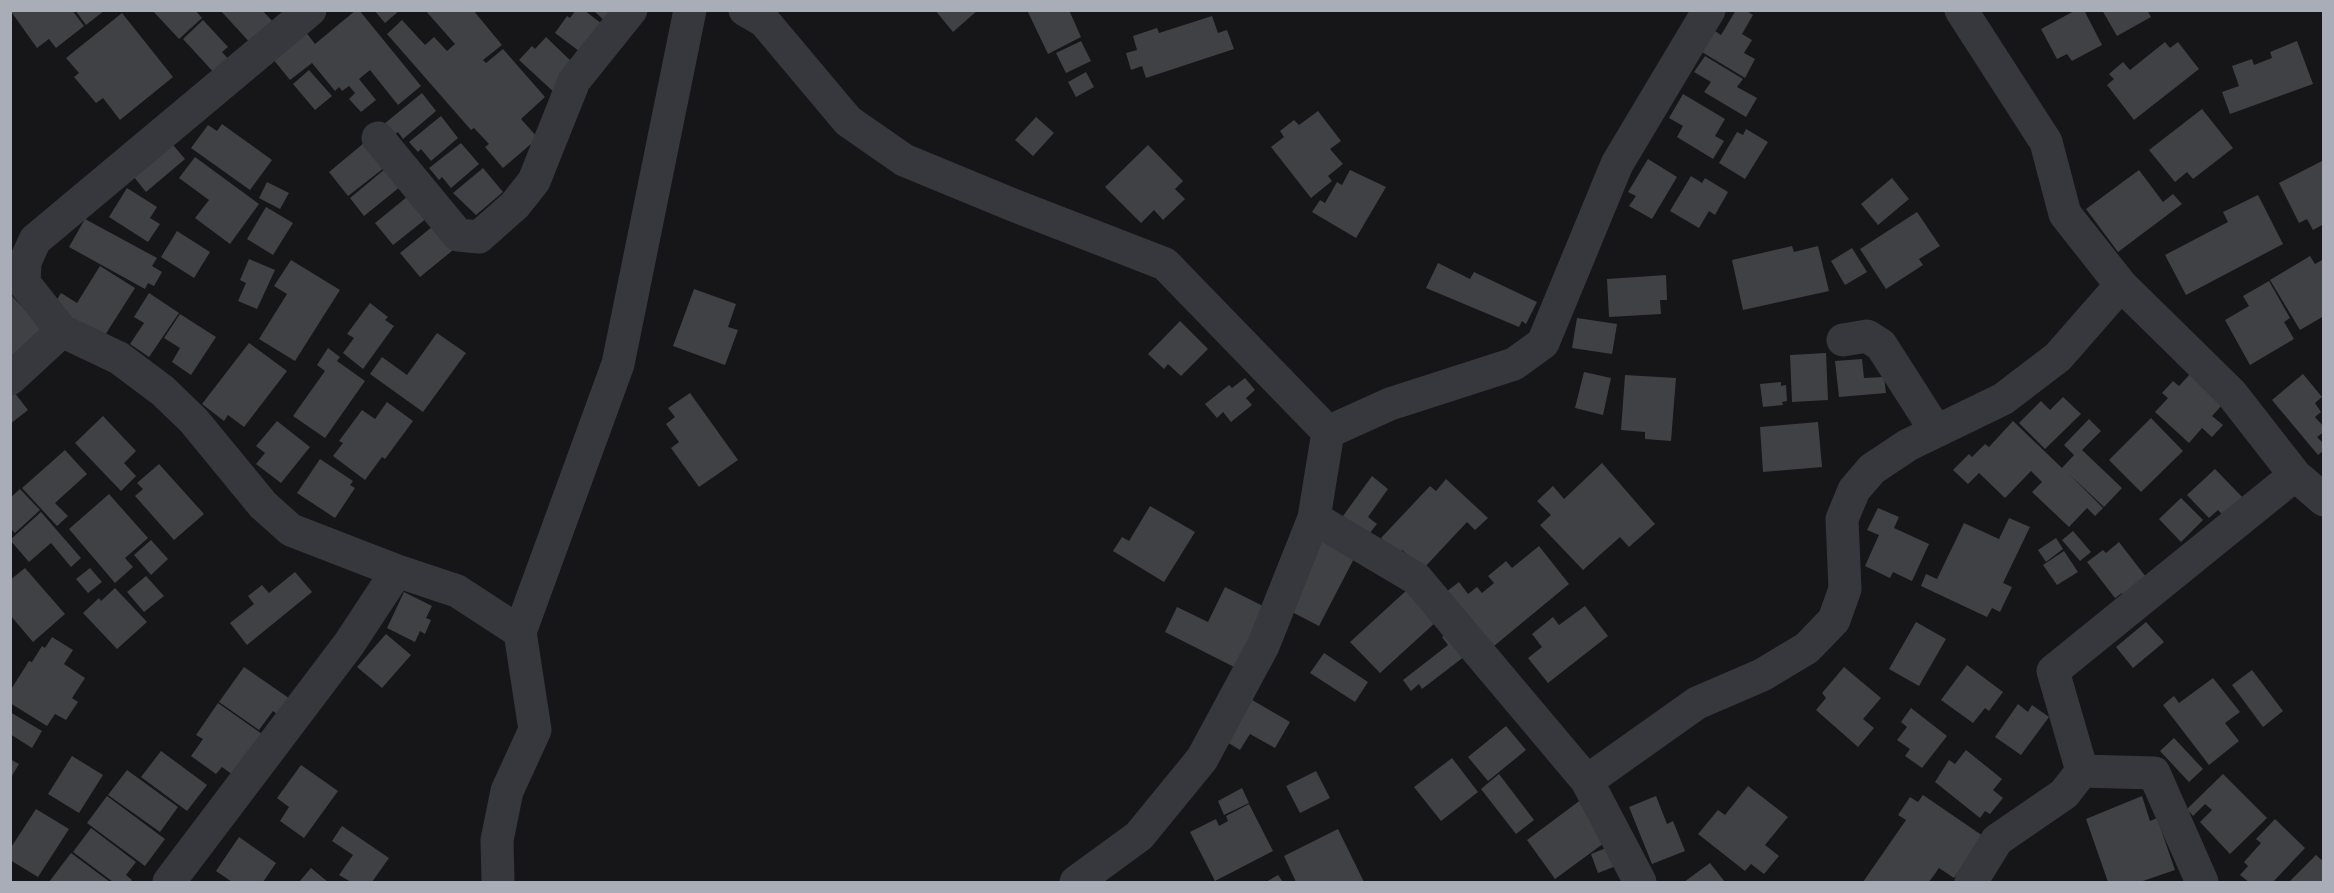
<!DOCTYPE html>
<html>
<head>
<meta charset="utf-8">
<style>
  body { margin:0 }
  #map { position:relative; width:2334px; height:893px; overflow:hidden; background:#161618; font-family:Figtree,sans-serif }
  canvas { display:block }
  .frame { position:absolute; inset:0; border:12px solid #a8adb8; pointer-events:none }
</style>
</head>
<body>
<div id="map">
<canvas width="2334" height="893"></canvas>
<div class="frame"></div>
</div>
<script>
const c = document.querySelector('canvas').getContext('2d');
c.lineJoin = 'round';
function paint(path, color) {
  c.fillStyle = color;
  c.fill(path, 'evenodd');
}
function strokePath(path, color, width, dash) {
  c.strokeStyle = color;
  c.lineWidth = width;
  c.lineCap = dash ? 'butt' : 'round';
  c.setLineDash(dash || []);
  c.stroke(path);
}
const building = new Path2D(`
  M10,10h62l12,16 -28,22 -7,-9 -12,9z
  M75,10h30l-19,15z
  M152,10h43l7,8 -23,21z
  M220,10h42l14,15 -23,21z
  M356,10h3l62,76 -23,19 -28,-35 -11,9 17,21 -15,12 -12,-13 6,-6 -6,-7 -7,5 -3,-4 -4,4 -23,-28 -22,17 -22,-27 37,-22 10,13z
  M374,10h26l-15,13z
  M425,10h48l29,35 -19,15 3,3 17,-14 42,48 -24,22 17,19 -35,30 -18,-21 4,-3 -15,-16 -3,2 -84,-96 15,-14 23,25 9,-8 13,14 8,-7z
  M576,10h8l22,17 -27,24 -24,-18 12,-17 3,2z
  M593,10h23l-10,12z
  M935,10h43l-25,22z
  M1027,10h42l12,27 -33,17z
  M1736,10h9l8,5 -11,19 10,6 -8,13 11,6 -10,19 -43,-26 13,-21 6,4z
  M2076,10h8l18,35 -30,16 -5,-7 -10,5 -16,-30z
  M2102,10h45l4,7 -34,19z
  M122,13l51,64 -53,43 -17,-22 -7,5 -22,-26 5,-4 -13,-15z
  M1212,16l6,17 9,-3 7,19 -88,29 -4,-12 -11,4 -5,-17 11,-3 -4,-14 24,-8 2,5z
  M203,20l25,27 -6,5 9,10 -14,14 -34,-37z
  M546,37l28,27 -18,30 -37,-34 13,-14 3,3z
  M1081,41l10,20 -25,12 -10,-20z
  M2297,41l16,43 -83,30 -8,-22 17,-6 -7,-20 20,-7 2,6 18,-7 -2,-6z
  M2165,42l5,6 8,-6 21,27 -65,51 -27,-35 7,-6 -5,-5 14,-12 7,8z
  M1705,56l38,23 -6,8 20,11 -11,19 -42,-25 7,-10 -17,-10z
  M309,70l23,26 -17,14 -22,-26z
  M1086,72l8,15 -18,10 -8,-15z
  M422,93l14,18 -33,28 -5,-7 -4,3 -10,-11z
  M1683,94l42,25 -10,17 9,5 -11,18 -36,-22 6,-11 -14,-8z
  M2202,109l31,39 -40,31 -6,-7 -12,10 -26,-32z
  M1318,111l23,30 -11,8 13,15 -15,12 4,5 -21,17 -40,-51 13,-10 -4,-6 14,-11 5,5z
  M441,116l17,22 -27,23 -10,-12 -3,3 -9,-10z
  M1036,117l18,16 -21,23 -18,-16z
  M222,124l50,36 -22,30 -59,-42 17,-23 9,6z
  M1746,129l22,13 -23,37 -26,-16 18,-31 6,3z
  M168,139l17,20 -39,33 -17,-21z
  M364,143l20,25 -36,28 -19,-24z
  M461,143l18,21 -28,24 -9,-11 -3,3 -10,-12z
  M1148,145l35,36 -8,8 10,10 -22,21 -9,-10 -13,13 -36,-36z
  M195,157l64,47 -29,40 -35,-26 14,-18 -30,-22z
  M1648,159l29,18 -25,42 -23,-13 7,-10 -8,-4z
  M2324,160v64l-11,6 -6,-11 -8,4 -20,-40z
  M391,164l15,18 -42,34 -14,-18z
  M483,168l20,24 -27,23 -23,-22z
  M1350,170l36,17 -30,51 -44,-26 8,-12 5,3 12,-21 5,3z
  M2139,170l24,32 10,-8 9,10 -64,48 -32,-43z
  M1691,176l11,7 3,-5 23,14 -13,23 -6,-4 -10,17 -29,-17z
  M1892,178l17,21 -31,26 -17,-21z
  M267,182l22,11 -9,16 -21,-11z
  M127,188l30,19 -7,11 10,6 -12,18 -39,-25z
  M413,192l19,22 -39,31 -18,-22z
  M2258,195l25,49 -97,51 -21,-40 63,-33 -5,-10z
  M266,207l27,16 -20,32 -26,-16z
  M1917,212l23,34 -21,13 4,6 -37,24 -26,-40z
  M85,219l72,39 -5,8 10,6 -8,14 -6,-3 -3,6 -76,-42z
  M438,222l20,24 -38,31 -20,-24z
  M177,231l33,21 -16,26 -33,-21z
  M1792,246l2,6 24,-6 11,45 -86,19 -11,-50z
  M1852,248l15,24 -22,13 -14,-24z
  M2310,256l5,8 9,-5v57l-24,14 -30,-50z
  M249,259l26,11 -18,39 -19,-8 8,-18 -6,-3z
  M291,260l49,30 -45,71 -36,-22 28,-45 -13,-8z
  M1438,263l32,16 4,-7 63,30 -11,22 -4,-3 -3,6 -93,-39z
  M100,266l35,22 -35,55 -50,-32 11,-18 16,10z
  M1666,275l1,25h-7l1,14 -52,3 -2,-38z
  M2269,281l21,37 -6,4 10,17 -44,26 -25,-45 24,-14 -6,-10z
  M694,289l42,15 -8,23 10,3 -13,35 -52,-19z
  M149,293l30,20 -30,44 -19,-13 14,-21 -10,-6z
  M10,294l37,39 -37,34z
  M370,303l18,14 -3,3 9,6 -31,43 -20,-16 11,-15 -7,-4z
  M180,314l36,23 -25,38 -19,-13 8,-14 -16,-10z
  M1577,318l40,6 -5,30 -40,-6z
  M1180,321l28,28 -27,27 -13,-12 -4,5 -16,-15z
  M437,333l29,20 -43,59 -53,-38 12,-17 25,18z
  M249,343l38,28 -43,56 -16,-12 -4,6 -22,-17z
  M328,348l12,9 -3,4 28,20 -40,57 -32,-22 32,-45 -8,-6z
  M1826,353l2,47 -36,2 -2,-47z
  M1862,359l2,19 20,-1 2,16 -47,4 -4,-36z
  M1584,372l27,6 -8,37 -28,-7z
  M2191,373l33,30 -12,13 11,9 -11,12 -10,-9 -13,15 -34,-31 13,-14 -6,-5 11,-12 6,5z
  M2303,374l19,23 -7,6 6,9 -6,5 9,10v5l-7,5 7,7v6l-6,5 -46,-55z
  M1625,375l51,3 -5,63 -26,-2v-7l-24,-2z
  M1245,378l10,12 -9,8 6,7 -21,17 -8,-10 -6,6 -12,-14 24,-19 3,3z
  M1781,382v4l5,-1 1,16 -5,1 1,3 -20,2 -3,-23z
  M14,392l14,18 -18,14v-30z
  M690,393l48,67 -39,27 -28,-39 8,-6 -13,-18 9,-7 -7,-9z
  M2063,397l18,17 -36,35 -26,-26 22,-22 9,9z
  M387,402l26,19 -28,38 -3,-2 -17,23 -32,-24 10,-13 -4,-2 23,-31 13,9z
  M103,416l33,35 -12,12 12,13 -15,15 -46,-48z
  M2151,418l32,33 -42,41 -32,-32z
  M2089,419l12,12 -19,19 40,38 -18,19 -35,-33 34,34 -8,8 -8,-8 -18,19 -37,-35 10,-10 -11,-11 -26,27 -26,-25 -11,11 -15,-14 16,-16 3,3 13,-13 4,3 24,-26 49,47 12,-13 -10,-10z
  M277,421l33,26 -29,36 -25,-19 9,-11 -9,-7z
  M1818,422l4,45 -59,5 -3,-45z
  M65,450l22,24 -32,29 13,13 -11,10 -35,-38z
  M320,459l33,22 -3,4 5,3 -20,30 -38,-25z
  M1602,463l53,61 -26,23 -9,-10 -37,33 -43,-45 11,-10 -14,-14 16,-15 11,13z
  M159,464l45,50 -30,26 -39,-44 8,-7 -6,-6z
  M2215,469l31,32 -19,18 -9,-9 -9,8 -22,-23z
  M1372,476l16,13 -20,28 9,7 -8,10 -26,-18z
  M1446,479l42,39 -13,12 -8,-8 -44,47 -21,-19 -4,4 -17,-16 49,-52 6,5z
  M20,489l20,21 -25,23 -5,-5v-30z
  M109,494l39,44 -23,20 8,9 -18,16 -46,-54z
  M2181,498l22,22 -22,22 -22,-23z
  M1150,506l45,26 -31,50 -51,-31 9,-14 7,4z
  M1878,508l21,9 -5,11 35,16 -17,37 -19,-9 -3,6 -25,-12 14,-31 -12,-5z
  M41,512l40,46 -10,9 -20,-24 -22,19 -19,-22z
  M2009,518l21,9 -27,56 9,4 -12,25 -8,-4 -5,9 -66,-31 5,-12 11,5 27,-56 35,16z
  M1323,530l36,19 -40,77 -27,-14z
  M2073,531l18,21 -11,9 -18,-21z
  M2056,538l7,11 -17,13 -8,-12z
  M151,540l17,19 -17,16 -17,-20z
  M2119,542l27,35 -22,19 -2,-3 -7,5 -28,-36 16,-12 3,3z
  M1539,546l30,38 -81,67 -46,-56 17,-13 9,12 9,-7 5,6 12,-10 -6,-7 18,-15 6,7z
  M2064,551l14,21 -21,13 -14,-20z
  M25,568l40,46 -32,28 -23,-27v-35z
  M90,568l12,14 -14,11 -12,-14z
  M295,572l17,20 -65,53 -17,-22 24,-19 -6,-8 14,-11 7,8z
  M146,576l18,20 -20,16 -17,-20z
  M1225,587l44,22 -31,60 -73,-37 12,-25 31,15z
  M115,588l32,34 -30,27 -34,-36 16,-15 2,3z
  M1408,589l29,32 -57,52 -30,-31z
  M404,592l28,14 -6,12 5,2 -6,14 -5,-3 -5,11 -28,-14z
  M1585,606l23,30 -60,47 -20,-25 14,-11 -10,-13 21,-17 6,8z
  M1916,622l30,17 -27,47 -30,-17z
  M2146,622l18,20 -31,26 -17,-21z
  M1451,631l18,22 -47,36 -3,-5 -8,7 -8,-11 45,-35 -6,-8z
  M386,634l25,21 -29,33 -25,-21z
  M52,637l21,13 -9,14 21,14 -13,20 6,4 -12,18 -11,-6 -8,12 -37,-23v-12l19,-30 3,1 10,-16 3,2z
  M1324,653l44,29 -13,20 -45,-29z
  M1967,665l36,27 -14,19 -4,-3 -12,15 -32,-23z
  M244,667l52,36 -11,17 -12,-9 -14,19 -40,-28z
  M1844,667l37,31 -18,21 11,9 -16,19 -42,-37 10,-12 -4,-5z
  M2252,670l31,41 -20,16 -31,-42z
  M2213,678l27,34 -15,11 14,18 -30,24 -46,-60 11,-9 5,7z
  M1247,697l43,25 -15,26 -25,-14 -10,16 -18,-11z
  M218,703l44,31 -29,41 -11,-8 -6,7 -25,-18 12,-17 -7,-4z
  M2018,704l10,8 4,-7 17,12 -28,38 -26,-18z
  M1911,708l36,28 -25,32 -17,-12 5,-7 -13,-9 10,-13 -6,-5z
  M10,712l32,19 -10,17 -22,-14z
  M1506,726l20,24 -38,31 -20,-24z
  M2174,738l29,31 -14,13 -29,-31z
  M1966,750l36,29 -9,11 10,8 -13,16 -5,-3 -5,7 -45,-36 14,-22 6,4z
  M161,751l46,34 -20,26 -46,-34z
  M72,756l31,19 -24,38 -31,-19z
  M1452,758l26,34 -37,29 -27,-34z
  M10,759l9,5 -9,15z
  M301,765l37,26 -34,47 -24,-17 9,-14 -12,-9z
  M127,770l51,37 -18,25 -52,-37z
  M1316,771l14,27 -30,15 -14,-27z
  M1499,774l35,46 -18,14 -35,-45z
  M2223,774l44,44 -37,36 -30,-32 12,-12 -7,-6 -12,12 -6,-7z
  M1748,786l40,31 -23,28 14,11 -15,18 -13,-10 -6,7 -47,-37 20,-24 7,5z
  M1242,788l7,15 -25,12 -6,-14z
  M1923,795l60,41 -29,42 -15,-10 -10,14h-66l43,-62 -8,-5 12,-18 8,5z
  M107,796l58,43 -20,27 -58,-43z
  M1586,796l29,39 -60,44 -28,-39z
  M1656,796l11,28 6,-3 12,30 -33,13 -23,-57z
  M2142,796l8,25 7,-3 18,52 -35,12h-32l-22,-63z
  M1249,804l24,47 -58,30 -25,-49 26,-13 3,7 9,-5 -2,-5z
  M36,809l33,20 -31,48 -28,-17v-11z
  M2275,819l30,29 -32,34h-24l-9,-7 8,-9 -4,-4 17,-19 -5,-4z
  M342,826l47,32 -17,24h-21l-12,-7 14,-20 -21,-14z
  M91,828l45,34 -10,13 6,5 -2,2h-17l-40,-30z
  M1338,829l26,53h-68l-12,-26z
  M239,837l37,26 -13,19h-31l-16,-11z
  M1616,844l8,19 -26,10 -7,-19z
  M71,853l39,29h-61z
  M2316,855l8,7v20h-35z
  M1710,863l15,19h-41z
  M311,868l17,14h-29z
  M1278,875l5,7h-17z`);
const minor = new Path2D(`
  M310,10l-275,230 -10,22 -1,21 38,48 57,27 44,33 31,30 69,84 28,25 106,41 60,20 63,41
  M745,10l19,11 84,100 56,39 109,45 152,59 163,168
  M1961,10l85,132 19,72 56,71 110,108 64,82 29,25
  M378,138l80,97 21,2 36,-32 19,-24 40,-100 57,-71
  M1843,340l24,-4 14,9 55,86
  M10,379l52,-48
  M1328,432l62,-28 124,-40 29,-21 74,-179 92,-154
  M1314,518l103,61 170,202 53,101
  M2082,771l72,2 48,109
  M1587,781l110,-78 65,-28 45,-27 27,-28 11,-31 -3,-70 12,-29 18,-21 36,-24 95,-46 55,-42 63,-72
  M169,882l180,-238 48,-73
  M498,882l-1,-42 10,-49 28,-61 -15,-98 98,-268 72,-354
  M1076,882l63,-46 63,-77 61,-113 51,-128 14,-86
  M1971,882l26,-42 67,-46 18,-23 -29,-100 242,-196`);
paint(building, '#404145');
strokePath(minor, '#37383d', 33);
</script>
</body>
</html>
